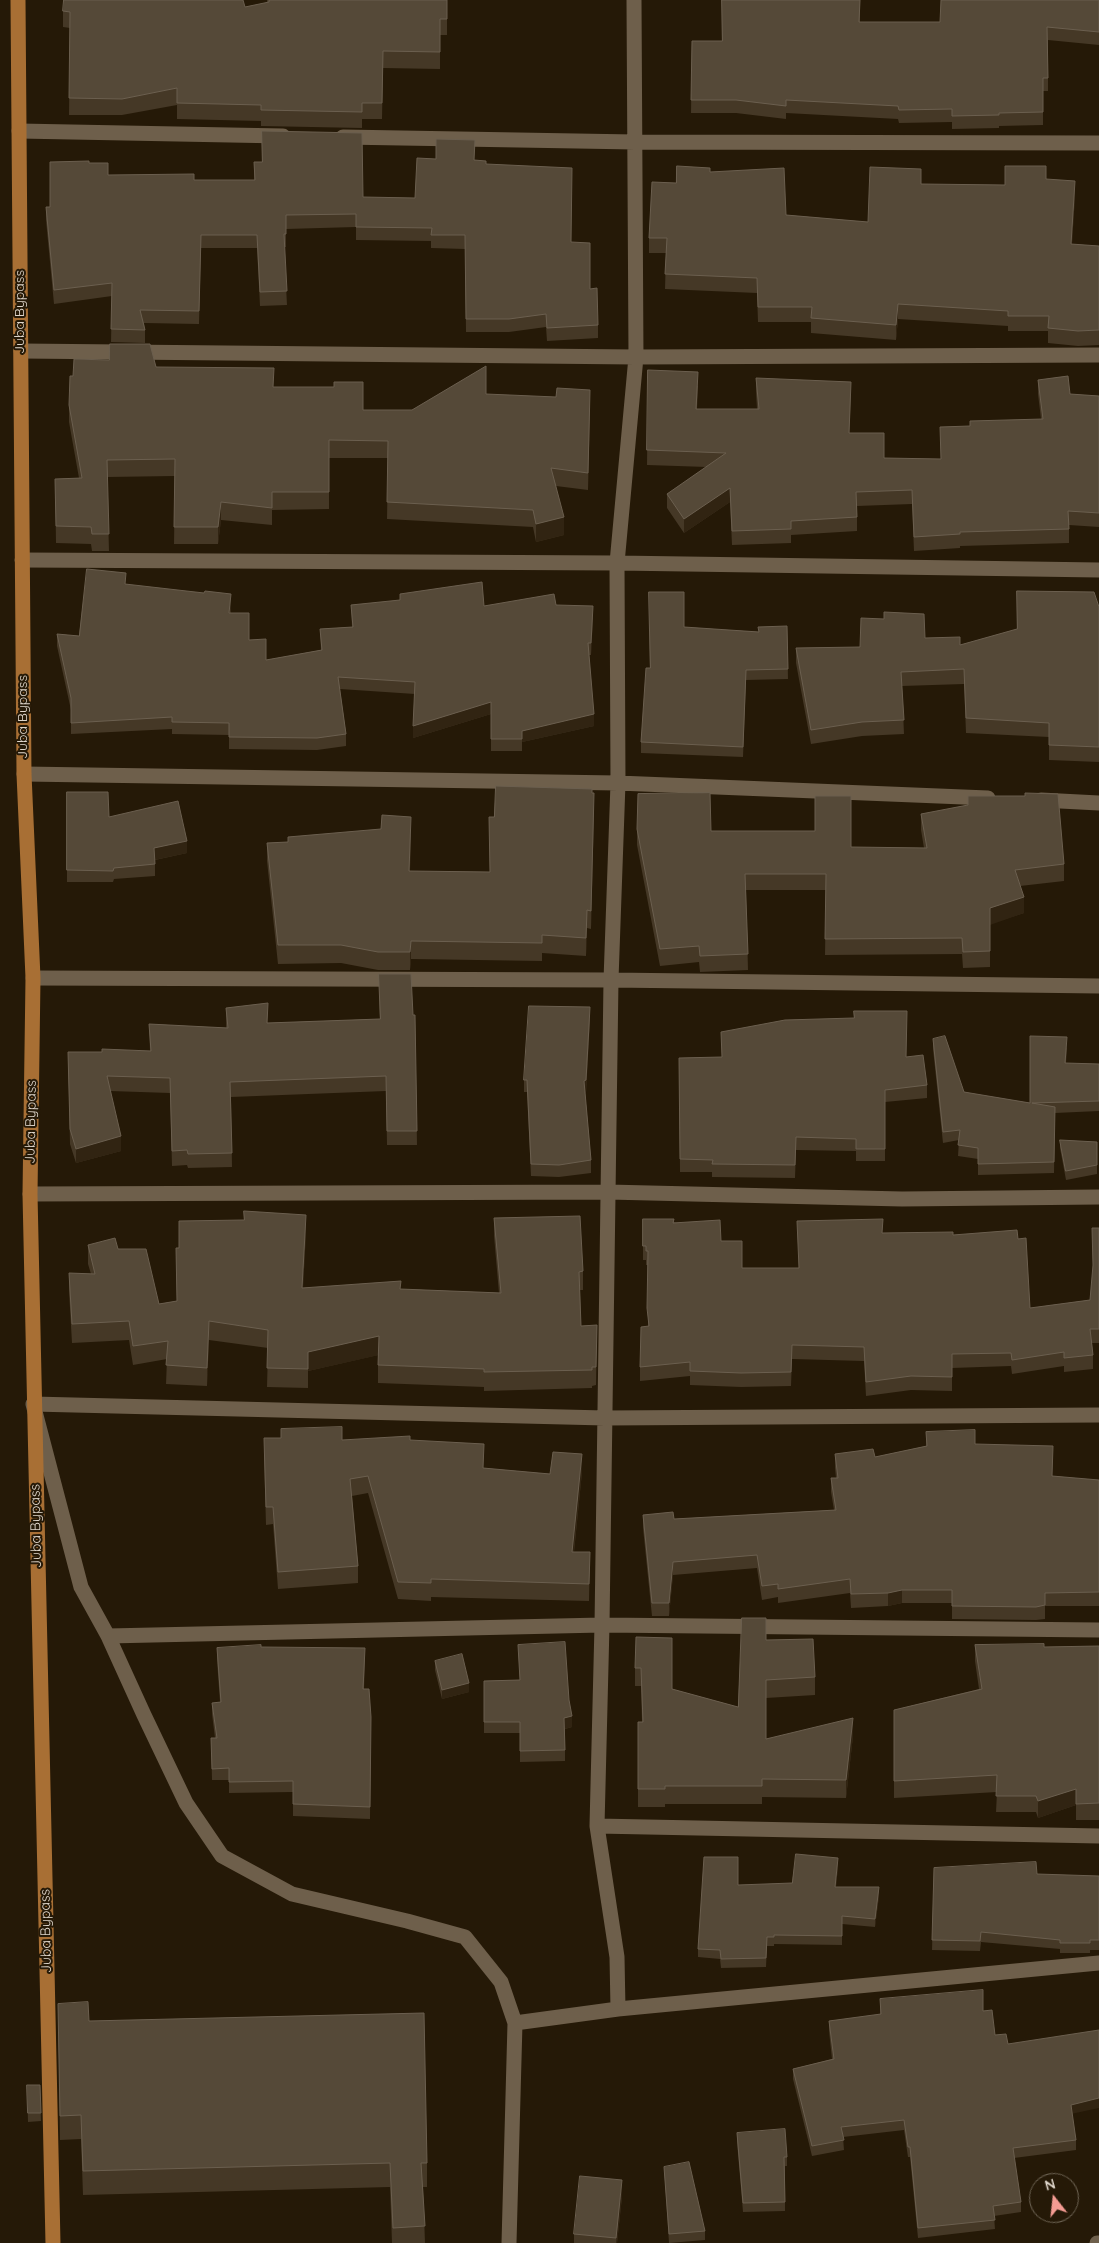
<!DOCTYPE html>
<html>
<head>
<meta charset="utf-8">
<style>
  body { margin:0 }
  #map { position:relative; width:1099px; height:2243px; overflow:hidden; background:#251907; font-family:Quicksand,sans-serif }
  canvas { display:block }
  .north { position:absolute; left:1029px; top:2173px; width:50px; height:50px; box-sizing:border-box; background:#251907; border:1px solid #6f6555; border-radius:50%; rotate:344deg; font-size:14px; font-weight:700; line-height:20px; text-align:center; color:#dfd6cb }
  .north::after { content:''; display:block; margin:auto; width:18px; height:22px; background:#f59c93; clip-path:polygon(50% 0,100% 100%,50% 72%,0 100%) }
</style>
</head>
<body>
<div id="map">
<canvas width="1099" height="2243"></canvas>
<div class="north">N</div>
</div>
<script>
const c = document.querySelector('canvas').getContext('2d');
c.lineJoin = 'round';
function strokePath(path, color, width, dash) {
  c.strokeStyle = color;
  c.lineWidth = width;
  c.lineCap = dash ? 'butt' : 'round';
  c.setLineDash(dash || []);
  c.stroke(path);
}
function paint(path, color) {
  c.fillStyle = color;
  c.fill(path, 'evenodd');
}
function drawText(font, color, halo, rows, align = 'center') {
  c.font = font + ' Quicksand,sans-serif';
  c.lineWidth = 4;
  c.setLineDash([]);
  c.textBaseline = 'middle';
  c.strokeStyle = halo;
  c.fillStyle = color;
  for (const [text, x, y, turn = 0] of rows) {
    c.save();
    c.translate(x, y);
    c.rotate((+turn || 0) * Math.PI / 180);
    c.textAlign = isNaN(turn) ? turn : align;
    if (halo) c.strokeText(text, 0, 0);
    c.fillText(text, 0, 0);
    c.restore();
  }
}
const minor = new Path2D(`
  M19,131l264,5
  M343,137l292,5 464,1
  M21,351l615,6 463,-2
  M22,560l595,3 482,7
  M24,774l594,9 370,15
  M1041,800l58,3
  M33,978l578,2 488,6
  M30,1194l578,-2 294,7 197,-2
  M108,1636l494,-11 497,5
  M597,1826l502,10
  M618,2009l-1,-52 -20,-131 5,-201 9,-645 7,-197 -1,-220 19,-206 -2,-357
  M515,2023l103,-14 481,-46
  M509,2243l6,-220 -14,-41 -36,-45 -58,-16 -115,-27 -70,-38 -36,-53 -42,-88 -36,-79 -27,-49 -48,-183 572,14 494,-3
  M1097,2243h2`);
const primary = new Path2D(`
  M18,0l6,774 9,204 -3,216 23,1049`);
const wall = new Path2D(`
  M267,0h180v35h-7v34l-57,-1 -1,51h-20v9l-101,-2v-5l-84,-2v-14l-55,10h-53l1,-87 -7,-1v-16l182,-4 22,-4z
  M722,0h138v22h80l159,-22v45l-51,-5v51h-5v34l-44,1v2l-47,1v-7l-53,1 -1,-4 -112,-6v6l-50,-6h-45l1,-72h30z
  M475,160l11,4 85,78 19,47 8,36v13l-51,3 -1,-14 -37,5h-43l-1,-83 -34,-1v-7l-75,-1v-13l-70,2v18h-2l3,58 -27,1 -3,-58h-56l-2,76 -55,-1 1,7v13l-34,-1 1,-46 -58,8 -8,-84v-13h4l39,-44 19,12 86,5h60v-18l109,35 52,1z
  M710,172l76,43 82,7 53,-38 84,1 41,-6 29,17 -3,48 27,2v99l-21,1 -30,-3v-12h-40v-5l-110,-7 -2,21 -85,-7v-11h-53l-1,-29 -92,-4 1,-36h-17v-15l27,-55z
  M156,367l118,20 89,23h49l74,-16 104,14 -2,82 -32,-4 8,49 -28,7 -3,-15 -146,-8 1,-61h-59v51l-57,1v15l-51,-5 -3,24h-44l1,-68 -68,1 2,74h-17l-1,-7 -35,-1 -1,-64 24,-1 -10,-56v-17l4,-29z
  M648,370l50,16 -1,23h60l-1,-17v-14l95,19 -2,36 35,25 57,1 29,-33 71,-7 -3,-25v-14l32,14 29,2v131l-30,-2v18l-109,3v2l-46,3 -2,-47 -55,2v25l-66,4v8l-59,2 -2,-43 -46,31 -17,-25v-14l40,-27 -60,-2z
  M126,584l105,22v7l18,27 17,20 55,-10 -1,-21 32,-2 -1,-22 133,1 72,-1 37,13 -2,37h-2l5,71 -72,16v9h-31v-37l-78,24 2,-44 -75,-5 6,45v12l-29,4 -88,-1v-14l-57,-1v-5l-101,5v-24l-14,-64v-12l22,2z
  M1099,607v155l-50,-2v-23l-83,-4 -2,-49 -62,2 2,48 -42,2 -51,8 -15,-81v-15l64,-1 65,-9 35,7z
  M787,626l1,53 -42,1 -3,77 -102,-4v-11l9,-74 34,-41 75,5z
  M67,792l42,25 78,36 -32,7v16l-41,3 -1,3h-46z
  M592,793l2,18 -3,118 -4,-1 -1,28 -44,-3v8l-131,-2 -1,11h-32l-37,-7 -63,1 -11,-103v-18l21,-1v-5l123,-2 -1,36 80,1 -1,-55h5z
  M921,814l143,50v17l-44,5 4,27 -34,11v43l-27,1 -1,-14 -137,1 1,-65h-80l2,80 -48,2 -1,-10 -39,4 -23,-121v-16l74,2 140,16 73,1 -3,-18z
  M379,974l34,41h2l2,130h-30l-1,-54 -155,6 1,70 -44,1 -1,-3 -15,1 -2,-73 -60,-2 11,60 -45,12 -6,-19 -2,-92h34l48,-1 -1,-27 77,4v-20l42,15 112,-4z
  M590,1019l-4,74h-1l6,67v13l-32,4 -28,-1 -4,-84h-3v-12z
  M721,1032l186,25 20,28v13l-42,4v59h-29v-10l-60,-1 -1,28 -83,-1v-5h-32l-1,-114 43,-1z
  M933,1039l31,53 66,11 37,-56 -1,16 33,1v47l-44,2 -1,60 -76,2v-16l-20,-3 1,-16 -16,3 -10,-94z
  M1060,1140l37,2v32l-31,6 -6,-32z
  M494,1218l89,53v19h-3l1,36 16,-1 -1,60 -4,1v2l-108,3v-4l-106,-4v-28l-70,16v17l-41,-1 1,-39 -59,-8 -2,46 -41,-2 1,-25 -34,6 -4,-25 -57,3 -3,-52v-18l22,1 -3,-10v-19l30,4 41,55 18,-3 -1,-53 130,-15 -3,55 98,1 98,4 -5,-57z
  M643,1219l31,3 47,19 21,27h56l85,-35 70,2 65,4 12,69 60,-8 3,-32 -1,-40h7v115h-7l1,12v14l-29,3v-6l-52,8 -1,-8 -59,2v23l-41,-1 -45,6 -2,-35 -72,-2 -1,27 -50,1 -51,-2v-9l-50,5v-14l8,-41v-61h-2v-5h-3z
  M926,1432l49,12 78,32 46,4v126h-54v13l-9,1 -84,-1v-16h-50l-14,3 -37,2 -1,-15 -72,10v-6l-16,3 -5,-32 -84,7 -4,41h-17l-9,-88v-13l31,4 160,-9 -3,-18v-14h5l-1,-10v-14l40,3 51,-11z
  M342,1440h68l74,28 66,6 32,-2 -8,80h16l-1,49 -158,-4v4l-33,-2 -30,-106 -16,3 6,70v17l-80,6 -5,-65 -7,1 -2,-69z
  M672,1638v51l66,18 28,-67 49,37v18l-49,3v41l87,-3 -7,62 -84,-1v7h-97v3h-27v-85h4l-1,-36h-6v-18z
  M518,1645l51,55 3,27 -7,2v32l-45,1v-29h-36v-52l36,-1z
  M975,1645l69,2 55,-1v174h-23v-15l-38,13 -2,-6h-40l1,-20 -103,6v-88l85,-21 -4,-28z
  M261,1647l104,13 -1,29 7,28 -1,102 -77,-3v-24l-64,1v-13h-17l-1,-42h4l-3,-24v-11l8,-1 -3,-42v-12z
  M435,1661l34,31 -27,7 -7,-29z
  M838,1867l-2,20 43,9 -4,31 -33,-3v21l-68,-1v2h-7l-1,21 -45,1 -1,-9 -22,-2v-8l94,-66z
  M934,1868l103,6 62,2v74h-9v3h-30v-4l-79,-7 -1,9 -48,-1z
  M880,1999l103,12 12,24 13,9 64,70 4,26v10l-62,8 7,44v10l-27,4 1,13 -77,9 -8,-81h-2l-4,-27 -61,7 1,13 -32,6 -19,-77v-10l39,-10 -3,-28v-10l51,-6z
  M58,2004l31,17 338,142v24h-4l2,56h-33l-2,-56 -307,8 -2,-56 -21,1z
  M27,2085h13l1,36 -13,1z
  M737,2133l50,24v9h-2v45l-42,1 -6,-70z
  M664,2167l41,64v9l-36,3z
  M622,2197l-5,46h-43v-9z`);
const shadedWall = new Path2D(`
  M1075,181v15l-4,62v-14z
  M898,304v15l-2,21v-15z
  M851,382v15l-2,51v-15z
  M590,390v18l-2,82v-17z
  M730,488v14l-46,31v-14z
  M221,502v18l-3,24v-17z
  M564,517v18l-28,7v-18z
  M231,594v12l-2,19v-12z
  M593,606v12l-2,37v-12z
  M491,702v12l-78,24v-12z
  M594,714v12l-72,16v-11z
  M594,793v18l-3,118v-18z
  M411,817v18l-2,54v-18z
  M187,841v12l-33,7v-12z
  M1024,897v16l-34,12v-17z
  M587,910v18l-1,28v-18z
  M411,941v18l-1,11v-18z
  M590,1007l-4,86h-2v-12z
  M121,1136v15l-45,12v-14z
  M306,1215v18l-4,73v-18z
  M209,1321v19l-2,46v-18z
  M379,1336v19l-71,16v17v-36z
  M582,1454v18l-10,97v-17z
  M673,1562v13l-4,41v-13z
  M902,1590v13l-14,3v-13z
  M469,1683v9l-27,7v-9z
  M572,1716v11l-8,2v-11z
  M853,1718v18l-7,62v-18z
  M1076,1789v16l-38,13v-17z
  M838,1858v9l-3,29v-9z
  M879,1887v9l-4,31v-8z
  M1099,2098v10l-28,6v-9z
  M622,2180v17l-5,46h-1z`);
const building = new Path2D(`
  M64,0h179l2,7 24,-5v-2h178v19h-7v33l-57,-1 -1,52h-20v9l-101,-2v-5l-84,-2v-15l-55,11 -53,-1 1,-86 -7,-1z
  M722,0h138l-1,22h81l1,-22h158v32l-52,-5 1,51h-5v34l-44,1v2l-47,1v-7l-53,1 -1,-4 -112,-6v6l-50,-6h-45l1,-59h30z
  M262,131l100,2 1,64 52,1 2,-40 19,1v-20l39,1 -1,20 12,1v3l86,4 -1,74 19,1v46l7,-1 1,37 -51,3 -1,-14 -37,5h-43l-1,-84h-34l1,-7 -76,-1v-13l-70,1v19h-2l3,57 -27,1 -3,-57h-56l-2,76 -59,-1 5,20 -34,-1 1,-46 -58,7 -8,-83h4v-45l39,-1v2h19v12l86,-1v6h61l-1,-18h8z
  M677,166l33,2v4l74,-4 2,47 82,7 2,-55 51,2v15l84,1v-19h41v13l29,2 -4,63 28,2v84l-21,1 -30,-3 1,-12h-41v-5l-110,-7 -2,21 -85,-7 1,-11h-54l-1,-29 -92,-4 2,-36h-18l3,-56 24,1z
  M110,344h40l6,23 118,1 -1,19h61v-5h29v28h49l74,-44v28l70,3 1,-9 33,2 -2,83 -37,-5 13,49 -28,7 -3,-14 -146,-8 1,-61 -59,-1v52h-57v16l-51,-6 -3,25h-44l1,-68 -68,1 2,74h-17l-1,-7 -35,-1 -1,-47 27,-1 -13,-73 1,-29h3l1,-17 35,1z
  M648,370l50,2 -2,37h63l-3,-31 95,4 -2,51h35v25l57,1 -1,-32 30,-1v-5l73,-2 -5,-39 30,-4 2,18 29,2v117l-31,-2 1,18 -109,3v2l-46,3 -2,-47 -56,2 1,25 -66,4v8l-59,2 -2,-43 -46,31 -17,-25 59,-41 -79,-3z
  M87,569l39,4 -1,11 79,9 1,-2 26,3 -2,19h20v27l17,-1v21l56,-10 -2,-21 33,-2 -2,-22 49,-5v-6l82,-12 2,24 70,-12 2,11 37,1 -2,37h-3l6,71 -72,17v8h-31v-37l-78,24 2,-44 -77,-5 8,57 -29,4 -88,-1v-14l-57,-1v-5l-101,6v-25l-14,-64 22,2z
  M1017,591l77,1 5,15v140l-50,-2v-22l-83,-5 -2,-49 -63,3 3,48 -42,2 -51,8 -15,-82 64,-1 1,-29 23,1v-7l40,2 1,24 35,-1v8l57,-16z
  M649,592h35v35l75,5 -1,-5 29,-1 1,43 -42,1 -3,77 -102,-5 5,-74h4z
  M496,786l96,3v4h2l-3,118 -4,-1 -1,28 -44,-3v8l-131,-2 -1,11h-32l-37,-7h-63l-11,-102 21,-1v-5l93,-8 1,-14 29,2 -2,54 81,1 -1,-55h5z
  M67,792h41l1,25 69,-16 9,40 -33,7 1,16 -41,4 -1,3 -46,-1z
  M710,793l1,38h104v-35h36v51l76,1 -6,-34 47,-9v-9h57v-3l33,1 6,70 -49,6 9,27 -34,11v43l-27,1 -1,-14 -137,1 1,-65h-81l3,80 -48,2 -1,-10 -39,3 -23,-120 1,-35z
  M379,974h32l2,41h2l2,116h-30l-1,-55 -156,6 2,71 -44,1 -1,-4 -15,1 -2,-73 -63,-2 14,60 -45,13 -6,-20 -2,-77h34v-3l49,2 -2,-27 79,4 -2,-20 42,-5 -1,20 113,-4z
  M529,1006l61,1 -4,73 -2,1 7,79 -32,5 -28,-1 -4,-84h-3z
  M854,1011h53l-1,46 17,-2 4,30 -42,5v59h-29v-10l-60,-2 -1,28 -83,-1 1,-4 -33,-1 -1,-101 43,-1 -1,-25 64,-12 69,-2z
  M945,1036l19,56 66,11v-67l37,1 -2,26 34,1v37l-67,2 23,4 -1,55 -76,2v-16l-20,-3 2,-15 -17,2 -10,-93z
  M1060,1140l37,2v23l-31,6z
  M244,1211l62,4 -4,73 99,-7 -1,8 101,4 -7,-75 86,-2 3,55 -4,1 2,54 16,-1 -1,42h-4v3l-108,2v-3l-106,-4 1,-29 -71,16v17l-41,-1 1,-38 -59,-9 -2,47 -41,-3 2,-24 -35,5 -4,-25 -57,3 -3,-51 26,1 -7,-29 27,-7 3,11h28l13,55 18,-3 -1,-53h3v-27l65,-1z
  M643,1219h31l-1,4 47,-3 1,21h21v27h57l-2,-47 86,-2 -1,14 71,-1v3l64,-5 1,9 8,-1 4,70 60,-8 3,-35 -1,-37h7v101h-9l3,26 -29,3v-6l-52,8 -1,-7 -59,1v23l-41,-1 -45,6 -2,-35 -72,-2 -1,27 -50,1 -51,-2v-9l-50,5 1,-40 8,-1 -2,-18 1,-57h-2v-5h-3z
  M342,1427v13l68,-4v4l74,4 -1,24 67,6 3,-22 29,2 -10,98h18l-1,32 -158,-5v4l-33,-1 -30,-106 -18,3 8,87 -80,6 -5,-65h-7l-2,-69h17v-9z
  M975,1430v14l78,2 -1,30 47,4v112l-54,1v12l-9,2 -84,-1v-16h-50l-14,3 -37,1 -1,-15 -72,10v-5l-16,2 -5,-31 -84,7 -4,41h-17l-9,-88 30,-3 1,7 162,-9 -5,-32h7l-3,-24 38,-5 2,8 52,-11 -1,-14z
  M742,1618h24v22l47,-1 2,38 -49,3v59l87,-21 -7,62 -84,-1v7h-97v3h-27v-67h5l-2,-54h-6l1,-31 36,1v51l66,18z
  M565,1642l4,58 3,16 -8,2 1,32 -45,1v-29h-36v-41l36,-1 -2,-35z
  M1044,1644v3l55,-1v157l-23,1v-15l-38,12 -2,-5h-40l1,-21 -103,6v-71l88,-21 -7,-44z
  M261,1645v2l104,1 -2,41h6l2,28 -1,90 -77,-3v-23l-64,1v-14l-17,1 -1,-31h6l-5,-35 9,-1 -4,-54z
  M462,1654l7,29 -27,7 -7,-29z
  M796,1854l42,4 -3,29h44l-4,32 -33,-3v20l-68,-1v2h-7l-1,21 -45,1 -1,-9 -22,-1 6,-92h34v28l54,-2z
  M1036,1862l1,12 62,2v64h-9v3h-30v-3l-79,-8 -1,9 -48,-1 2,-72z
  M983,1990v21l9,-1 3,25 11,-1 2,10 91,-14v68l-28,7 5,35 -63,8 8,54 -28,4 2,14 -77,8 -8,-81h-2l-4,-27 -63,7 3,13 -32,6 -19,-77 41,-10 -5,-38 52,-7 -1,-15z
  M88,2002l1,19 335,-8 3,150h-6l4,63 -32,2 -3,-65 -307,8 -2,-56 -21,1 -2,-112z
  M27,2085h13l1,28h-13z
  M785,2129l2,28h-3l1,45 -42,1 -6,-70z
  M689,2162l16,69 -36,3 -5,-67z
  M580,2176l42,4 -6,58 -42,-4z`);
const streetNames = [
  ["Juba Bypass",20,312,-90],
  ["Juba Bypass",23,717,-90],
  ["Juba Bypass",31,1122,-89],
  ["Juba Bypass",36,1526,-91],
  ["Juba Bypass",46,1931,-91]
];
strokePath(minor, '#6e5f4b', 15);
strokePath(primary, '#a86f34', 15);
paint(wall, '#453826');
paint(shadedWall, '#312412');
paint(building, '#554938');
strokePath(building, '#6b5f4f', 1);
drawText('14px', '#dfd6cb', '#251907', streetNames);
</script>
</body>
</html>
